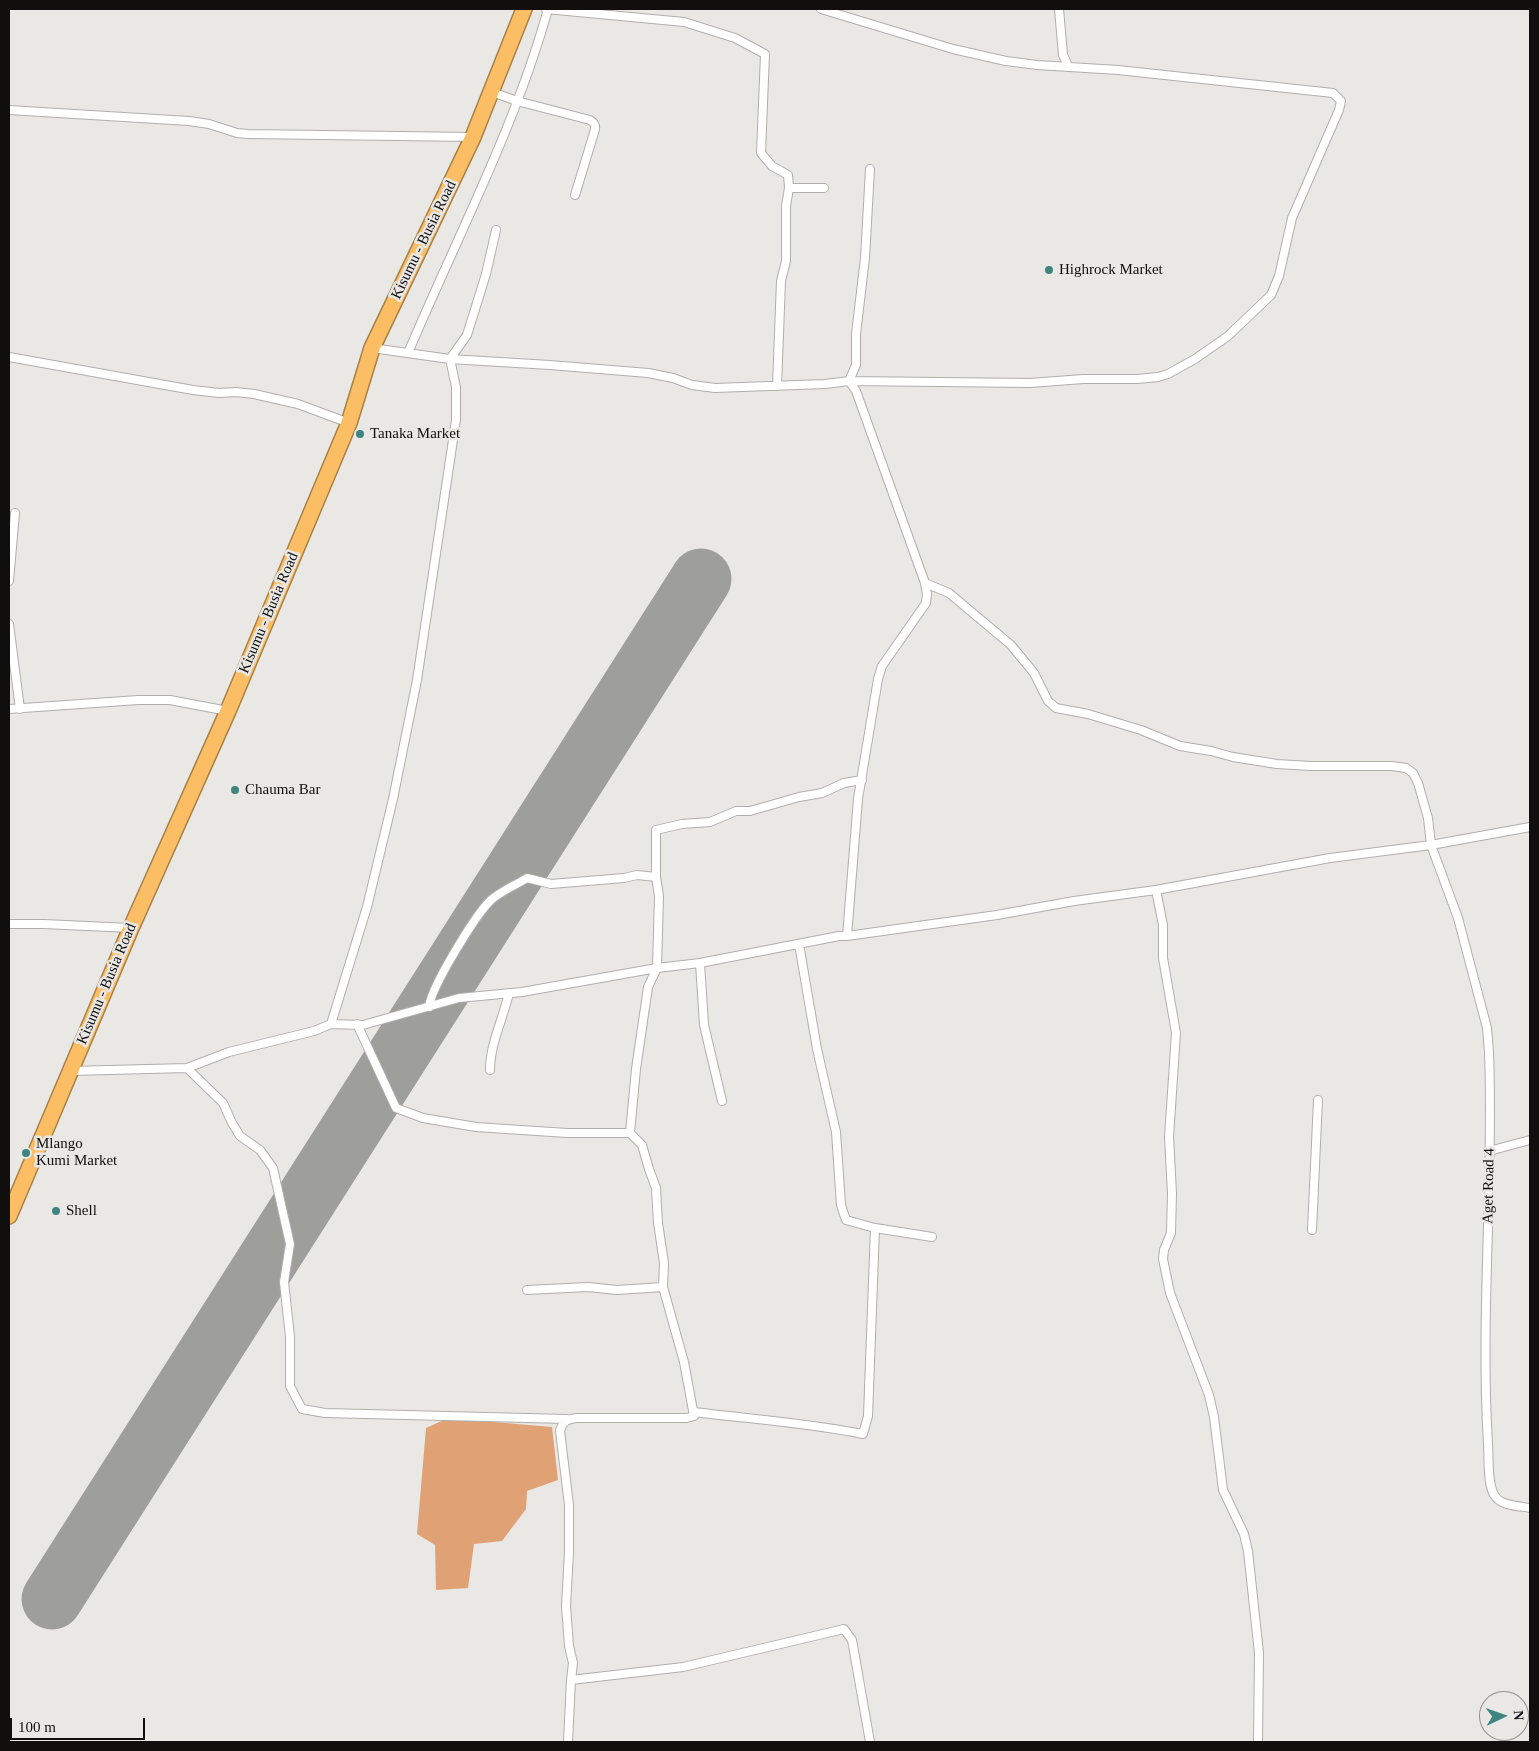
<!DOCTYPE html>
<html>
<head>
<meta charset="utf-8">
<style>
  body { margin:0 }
  #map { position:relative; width:1539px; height:1751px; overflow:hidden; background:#e9e8e5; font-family:Georgia,serif }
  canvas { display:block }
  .frame { position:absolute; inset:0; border:10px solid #100f0e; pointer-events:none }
  .north { position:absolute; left:1479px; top:1691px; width:50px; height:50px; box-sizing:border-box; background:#e9e8e5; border:1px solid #92918f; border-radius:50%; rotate:87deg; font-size:14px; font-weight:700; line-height:20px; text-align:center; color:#100f0e }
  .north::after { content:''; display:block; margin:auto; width:18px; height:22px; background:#3e8581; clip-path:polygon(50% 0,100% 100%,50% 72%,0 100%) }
  .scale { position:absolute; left:10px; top:1718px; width:135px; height:22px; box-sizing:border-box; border:2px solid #100f0e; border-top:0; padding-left:6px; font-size:15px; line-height:18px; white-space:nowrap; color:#100f0e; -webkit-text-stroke:4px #e9e8e5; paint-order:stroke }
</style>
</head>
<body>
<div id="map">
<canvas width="1539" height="1751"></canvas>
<div class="frame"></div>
<div class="north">N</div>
<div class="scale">100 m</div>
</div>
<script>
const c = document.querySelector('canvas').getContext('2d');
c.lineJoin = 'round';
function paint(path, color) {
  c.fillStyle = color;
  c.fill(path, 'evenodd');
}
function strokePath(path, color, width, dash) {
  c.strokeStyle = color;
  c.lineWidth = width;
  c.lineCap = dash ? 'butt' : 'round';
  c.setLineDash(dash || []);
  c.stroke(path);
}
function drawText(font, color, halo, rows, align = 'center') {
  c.font = font + ' Georgia,serif';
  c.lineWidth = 5;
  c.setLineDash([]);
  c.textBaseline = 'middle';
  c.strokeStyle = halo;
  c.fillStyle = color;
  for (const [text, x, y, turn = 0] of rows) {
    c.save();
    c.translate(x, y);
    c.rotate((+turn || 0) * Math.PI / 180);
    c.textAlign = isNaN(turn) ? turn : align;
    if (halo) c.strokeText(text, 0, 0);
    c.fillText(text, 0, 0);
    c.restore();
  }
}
const forest = new Path2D(`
  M448,1418l104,9 6,53 -31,11 -1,18 -24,32 -28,3 -6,44 -32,2 -1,-45 -18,-11 9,-106z`);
const runway = new Path2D(`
  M52,1599l649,-1020`);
const street = new Path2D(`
  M546,9l138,13 51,16 30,16 -4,99 11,13 16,9 1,13 -3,18v55l-5,20 -4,105
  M821,9l132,40 53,12 31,4 81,5 215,23 8,8 -2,9 -47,108 -13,58 -8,19 -43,41 -33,23 -27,15 -10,3 -21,2h-54l-53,4 -181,-2 7,-16v-31l9,-76 5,-89
  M1059,9l4,46 5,11
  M492,92l25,9 73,19c6,4 6,7 4,13l-19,62
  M9,110l180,11 20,3 28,9 10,1 226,3
  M789,188h35
  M372,348l78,11 100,6 98,8 25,5 19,7 23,3 110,-4 24,-3 7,10 69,192 2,11 -1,9 -44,63 -4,13 -20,120 -11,137 150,-21 77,-14 82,-11 174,-32 101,-13 99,-18
  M408,353c48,-114 107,-225 140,-344
  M9,357l184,33 26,3 17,-1 18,2 44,10 51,19
  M9,581l6,-68
  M925,583l24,10 62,52 23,28 14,28 8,7 32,6 53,16 39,16 31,5 22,6 44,7 34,2h81l14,2 7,5 5,10 10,35 3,27 27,73 29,110 2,24c5,131 -9,262 -1,392 1,13 -1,42 7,52 6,10 25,10 35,12
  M9,624l11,85
  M9,709l129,-9h32l58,11
  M656,877v-47l26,-6 28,-2 26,-11h14l49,-14 23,-4 22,-10 18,-3
  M1156,890l7,35v33l13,75 -7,104 3,56 -1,40 -7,17 -1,9 7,34 39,102 5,22 9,73 21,44 4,17 11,102 -1,89
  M9,924h35l87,4
  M799,944l18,105 19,83 5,73 5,15 29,8 57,9
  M700,963l4,62 18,76
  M429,1007c2,-20 47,-93 62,-107 10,-9 25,-15 36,-22l24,6 73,-6 13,-3 19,2 3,19 -2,72 -9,19 -12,82 -6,64 12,12 7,24 7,19 2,35 6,40 -1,24 21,75 10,54 -7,2h-110c-10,1 -14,3 -17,13l9,74v47l-3,54 3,40 4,17 -2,17
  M331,1024l36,-117 26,-108 24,-119 39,-260v-33l-6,-28 17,-24 19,-61 10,-44
  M357,1024l39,84 27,10 53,9 91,6h63
  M187,1068l36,35 9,20 8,13 20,14 13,18 17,76 -6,38 6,55v49l12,23 23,4 242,6
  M490,1070c0,-26 13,-51 19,-77
  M70,1071l117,-3 42,-16 85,-21 17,-7 32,1 96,-27 63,-6 135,-24 43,-5 139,-27h8
  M1489,1151l41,-11
  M1312,1230l6,-130
  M527,1290l61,-3 29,3 46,-3
  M694,1412c57,7 114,11 169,22l5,-18 7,-188
  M568,1742l3,-62 112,-13 161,-38 8,11 18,102`);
const highway = new Path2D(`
  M9,1216l122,-288 97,-217 121,-288 23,-75 101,-211 51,-128`);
const markers = [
  [1049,270,5,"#3e8581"],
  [360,434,5,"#3e8581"],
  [235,790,5,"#3e8581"],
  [26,1153,5,"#3e8581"],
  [56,1211,5,"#3e8581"]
];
const streetNames = [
  ["Kisumu - Busia Road",424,240,-64],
  ["Kisumu - Busia Road",269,613,-67],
  ["Kisumu - Busia Road",107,984,-67],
  ["Aget Road 4",1489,1186,-89]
];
const poiNames = [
  ["Highrock Market",1059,270],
  ["Tanaka Market",370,434],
  ["Chauma Bar",245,790],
  ["Mlango",36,1144],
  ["Kumi Market",36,1161],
  ["Shell",66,1211]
];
paint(forest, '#e0a175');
strokePath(runway, '#9e9e9b', 61);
strokePath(street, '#b0afac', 10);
strokePath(highway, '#a98146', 18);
strokePath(street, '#fff', 8);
strokePath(highway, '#fbbe64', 15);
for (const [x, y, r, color] of markers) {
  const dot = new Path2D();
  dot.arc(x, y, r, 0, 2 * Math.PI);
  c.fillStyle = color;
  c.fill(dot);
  strokePath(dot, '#e9e8e5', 2);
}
drawText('15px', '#100f0e', '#e9e8e5', streetNames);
drawText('15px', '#100f0e', '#e9e8e5', poiNames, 'left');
</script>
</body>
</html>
